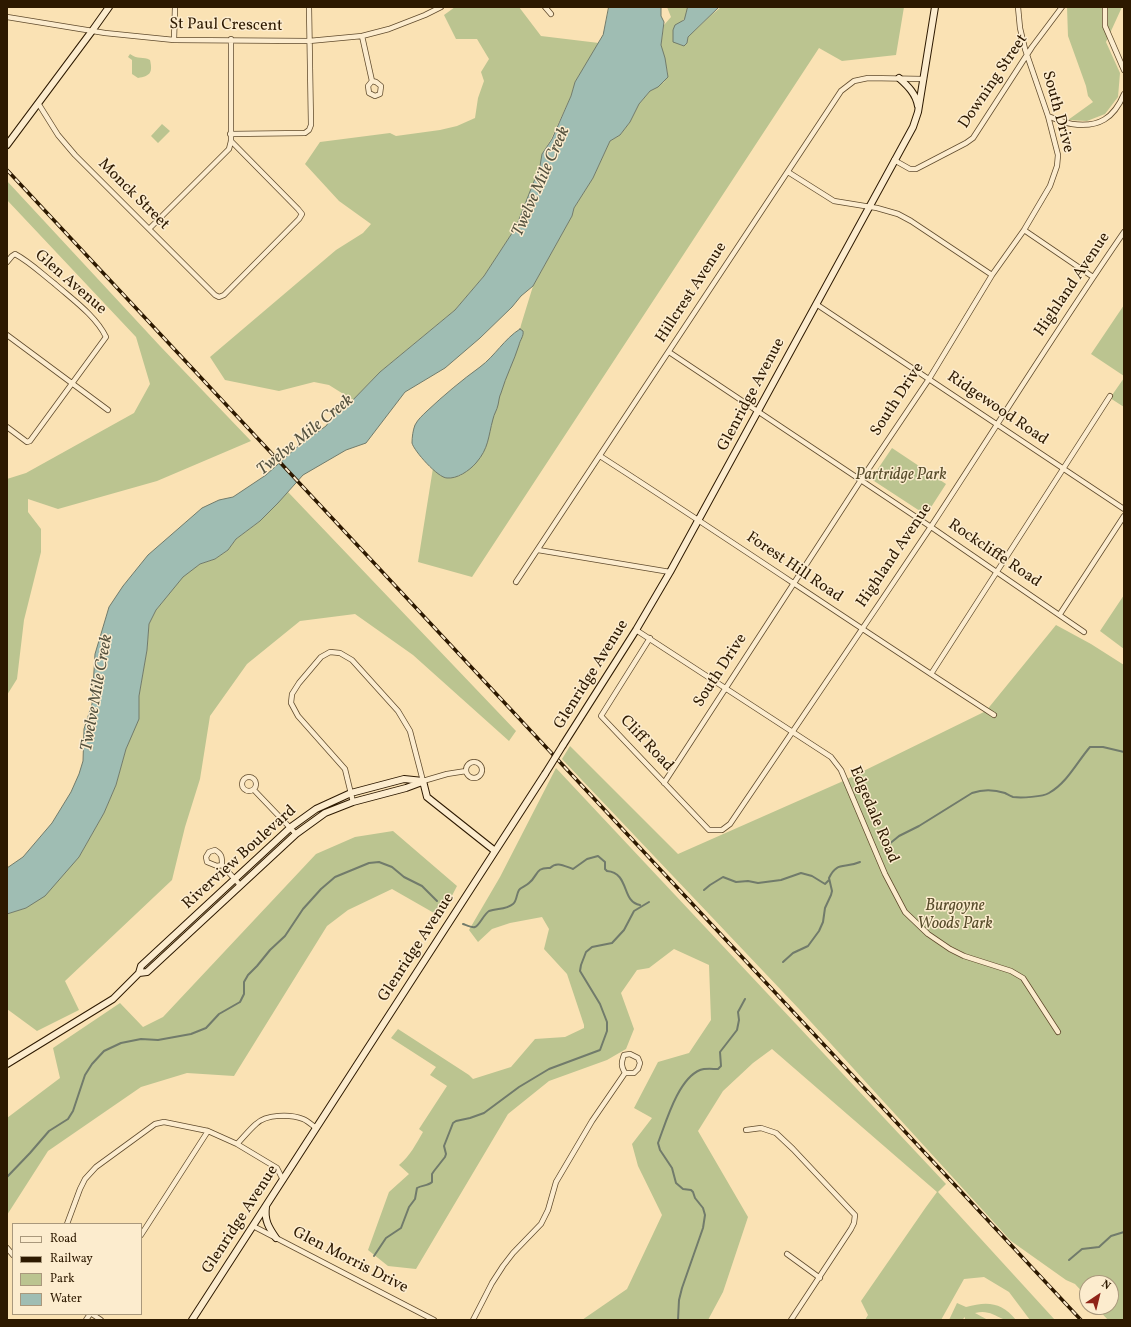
<!DOCTYPE html>
<html>
<head>
<meta charset="utf-8">
<style>
  body { margin:0 }
  #map { position:relative; width:1131px; height:1327px; overflow:hidden; background:#fae2b4; font-family:Vollkorn,serif }
  canvas { display:block }
  .frame { position:absolute; inset:0; border:8px solid #2d1900; pointer-events:none }
  .legend { position:absolute; left:12px; top:1223px; width:130px; height:92px; box-sizing:border-box; background:#fcecce; border:1px solid #a9987c; margin:0; padding:5px 7px; list-style:none; font-size:12px; color:#2d1900 }
  .legend li { display:flex; align-items:center; gap:8px; height:20px }
  .legend b { width:20px; border:1px solid #a9987c }
  .north { position:absolute; left:1079px; top:1275px; width:40px; height:40px; box-sizing:border-box; background:#fcecce; border:1px solid #a9987c; border-radius:50%; rotate:35deg; font-size:11px; font-weight:700; line-height:16px; text-align:center; color:#2d1900 }
  .north::after { content:''; display:block; margin:auto; width:14px; height:18px; background:#8f2418; clip-path:polygon(50% 0,100% 100%,50% 72%,0 100%) }
</style>
</head>
<body>
<div id="map">
<canvas width="1131" height="1327"></canvas>
<div class="frame"></div>
<ul class="legend">
<li><b style="height:5px;background:#fcecce"></b>Road</li>
<li><b style="height:5px;background:#2d1900"></b>Railway</li>
<li><b style="height:11px;background:#bbc490"></b>Park</li>
<li><b style="height:11px;background:#9fbdb3"></b>Water</li>
</ul>
<div class="north">N</div>
</div>
<script>
const c = document.querySelector('canvas').getContext('2d');
c.lineJoin = 'round';
function paint(path, color) {
  c.fillStyle = color;
  c.fill(path, 'evenodd');
}
function strokePath(path, color, width, dash) {
  c.strokeStyle = color;
  c.lineWidth = width;
  c.lineCap = dash ? 'butt' : 'round';
  c.setLineDash(dash || []);
  c.stroke(path);
}
function drawText(font, color, halo, rows, align = 'center') {
  c.font = font + ' Vollkorn,serif';
  c.lineWidth = 3;
  c.setLineDash([]);
  c.textBaseline = 'middle';
  c.strokeStyle = halo;
  c.fillStyle = color;
  for (const [text, x, y, turn = 0] of rows) {
    c.save();
    c.translate(x, y);
    c.rotate((+turn || 0) * Math.PI / 180);
    c.textAlign = isNaN(turn) ? turn : align;
    if (halo) c.strokeText(text, 0, 0);
    c.fillText(text, 0, 0);
    c.restore();
  }
}
const green = new Path2D(`
  M455,7h64l22,29 58,7 -24,39 -4,14 -20,43 -9,15 -2,12 -24,61 -32,49 -29,34 -75,62 -27,28 -24,-15 -15,-3 -35,9 -54,-11 -15,-23 126,-107 27,-17 8,-9 -32,-23 -34,-37 15,-22 70,-9 6,3 44,-6 17,-4 18,-8 3,-20 6,-17 -3,-9 8,-13 -12,-20h-21l-12,-24z
  M667,7h21l-3,11 -12,12 6,14 5,2 3,-3 1,-6 21,-20 12,-10h183l-8,48 -54,6 -23,-13 -347,529 -54,-15 15,-94 12,7 15,1 5,-6 49,-114 7,-31 12,-39 39,-70 2,-8 19,-30 17,-37 10,-6 10,-13 9,-18 11,-13 14,-9 4,-8 -7,-29 3,-20 7,-8z
  M1067,7h55l-16,35 14,31 -2,24 -13,17 -18,7 -19,-1 25,-18 -5,-6 -2,-10 -18,-50z
  M130,54c8,6 13,2 20,6 3,13 0,16 -12,18l-6,-4v-14l-4,-3z
  M162,124l8,7 -12,12 -7,-7z
  M7,181l153,165 91,95 -94,40 -99,28 -30,-10v13l13,17v23l-17,68 -7,59 -10,16v-216l19,-6 108,-60 16,-29 -14,-47 -129,-137z
  M1124,305v71l-33,-22z
  M1124,378v29l-14,-9z
  M892,448l54,36 -20,31 -55,-36z
  M288,492l228,239 -7,10 -96,-86 -58,-41 -55,7 -53,43 -37,52 -10,63 -15,48 -13,53 -107,101 14,29 -42,21 -30,-22v-95l19,-6 53,-51 25,-44 12,-28 10,-36 12,-30 1,-23 8,-46 2,-26 7,-14 27,-34 17,-12 15,-5 13,-9 8,-11 24,-18z
  M1124,595v54l-24,-18z
  M1056,625l35,19 33,21v655h-16l-12,-13h15v-24h-24v14l-12,-13 -9,-4 -55,-39 -211,-231 -238,-251 8,-13 108,108 163,-72 145,-71z
  M556,768l390,416 -8,8 117,128h-25l-21,-28 -25,-15 -20,2 -23,41h-76l3,-5 -7,-14 65,-94 11,-15 -165,-143 -19,14 -30,28 -25,40 50,86 -25,75 -15,28h-126l45,-31 35,-74 -24,-49 -6,-22 20,-26 -18,-10 24,-46 31,-9 22,-33 -2,-55 -35,-16 -25,19 -12,2 -16,23 13,36 -8,20 -19,11 -58,21 -41,33 -92,155 -28,-3 -20,-16 21,-58 20,-18 -10,-9c11,-9 17,-21 24,-33l-4,-3 28,-43 -17,-11 6,-8 -45,-29 7,-9 71,46 4,4 38,-12 24,-28 30,-2 19,-9v-3l-17,-51 -23,-25 5,-20 -7,-12 -32,6 -18,6 -14,13 -9,-12 31,-53z
  M393,831l64,55 -16,31 -49,-28 -44,21 -21,16 -93,150 -47,-3 -46,14 -93,64 -41,64v-97l53,-40 -7,-30 67,-45 23,24 20,-10 153,-163 39,-17z
  M957,1303l9,4c21,-6 36,-5 50,13 -4,0 -9,1 -13,-1 -10,-4 -15,-9 -28,-6l13,7h-23v-3l-3,3h-13z`);
const water = new Path2D(`
  M609,7h52v9l3,6 -3,23 4,13 3,19 -10,10 -8,4 -11,13 -9,18 -10,13 -10,6 -17,37 -19,30 -2,8 -39,70 -12,10 -9,11 -32,31 -35,30 -40,24 -39,51 -20,7 -43,25 -25,28 -18,18 -24,18 -8,11 -13,9 -15,5 -17,13 -27,33 -7,14 -2,26 -8,46v23l-13,30 -10,36 -12,28 -25,44 -34,39 -19,12 -19,6v-46l16,-11 29,-34 19,-31 8,-18 4,-13 1,-32 8,-25 3,-50 14,-47 14,-21 25,-31 54,-47 17,-8 14,-3 33,-22 31,-28 29,-21 15,-20 8,-2 31,-32 75,-62 29,-34 32,-49 24,-61 2,-12 10,-15 19,-43 4,-14 28,-47z
  M688,7h31l-31,30 -1,6 -3,3 -11,-4v-12l2,-5 9,-5z
  M520,329l3,2c1,5 -3,9 -4,14 -5,16 -13,31 -18,48 -2,4 -2,8 -3,12 -1,5 -4,9 -5,14 -5,18 -4,29 -17,44 -7,8 -19,16 -29,15 -9,0 -33,-27 -35,-35 0,-6 1,-13 3,-18 3,-6 8,-10 12,-14 17,-16 35,-31 53,-44 15,-11 24,-28 40,-38z`);
const stream = new Path2D(`
  M888,845l11,-9 20,-10 53,-33c11,-4 21,-4 33,0 2,1 5,3 8,4 8,1 30,0 36,-4 18,-10 28,-31 41,-46h13l21,5
  M704,890l6,-5 13,-8 13,5 12,-1 10,2 23,-3 20,-7 11,3 13,8 4,-4
  M463,924c3,1 9,4 12,3 4,-1 9,-13 14,-16 8,-3 17,-1 24,-7 4,-3 3,-9 6,-14 2,-3 7,-4 10,-7 9,-7 6,-16 21,-15 7,-7 14,-2 23,1l14,-10 11,-3 7,6v7l2,2c23,2 14,31 33,34
  M783,962l10,-9 15,-7 11,-15 4,-9 2,-14 6,-13 1,-4 -3,-13c8,-17 15,-9 31,-16
  M7,1177l23,-24 19,-22 19,-12 5,-8 12,-36 7,-11 12,-13 17,-8 20,-4 17,1 33,-6 15,-6 13,-14 21,-12 4,-8v-12l4,-7 9,-9 13,-16 15,-14 18,-27 18,-20 14,-12 34,-14 10,-1 13,5 12,10 18,9 15,15
  M374,1256l12,-18 15,-10 8,-21 6,-8 2,-11c5,-3 11,-2 15,-6v-8l2,-3 11,-14 1,-3 -2,-8 9,-23 3,-2 14,-3 14,-5 35,-26 30,-18 51,-19 7,-19v-9l-7,-18 -20,-33 1,-6 5,-13 6,-5 20,-4 12,-13 10,-19 15,-9
  M1069,1260l13,-11 17,-2 12,-11 13,-4
  M678,1320l1,-20 3,-12 21,-60 2,-13 -2,-7 -8,-10 -2,-6 -2,-2 -8,-1 -7,-6 -4,-15 -12,-18 -2,-7c8,-21 20,-64 42,-73 5,-2 12,-1 18,-1l3,-3 -1,-14 17,-22 2,-10 -1,-8 7,-13`);
const street = new Path2D(`
  M545,7l6,7
  M1105,7v19l19,44
  M7,17l98,16 69,7 135,1 53,-5 27,-7 36,-14 16,-8
  M362,36l10,45 -4,5 1,7 6,3 5,-2 1,-8 -5,-4 -4,-1
  M174,40l1,-33
  M38,103l20,32 17,20 140,140 4,2 5,-2 75,-76 3,-5 -4,-5 -67,-68
  M1048,116c8,3 16,7 24,8 27,4 42,-6 52,-30
  M230,134l75,-1 4,-3 2,-5 -2,-118
  M894,160l16,9h6l50,-26 7,-5 59,-91 30,-40
  M788,172l46,29 43,7 21,6 13,7 81,54
  M149,229l80,-80 2,-8v-102
  M1024,230l69,47
  M7,262l5,-6 3,-2c15,8 27,20 40,30 17,15 41,32 51,53l-76,104 -3,1 -20,-15
  M816,304l308,205
  M7,335l101,75
  M669,352l262,175 153,105
  M600,456c132,85 262,174 394,259
  M538,550l132,22
  M516,582l325,-491 13,-10 14,-3 56,1
  M1060,614l64,-98
  M636,630l195,127 10,13 44,104 20,38 23,22 22,15 14,7 47,15 12,7 35,54
  M650,638l-49,78 108,114h13l8,-6c67,-99 134,-197 200,-296 65,-99 127,-199 194,-296
  M931,674l179,-278
  M466 770a8 8 0 1 1 16 0a8 8 0 1 1-16 0Z
  M242 784a7 7 0 1 1 14 0a7 7 0 1 1-14 0Z
  M664,783l197,-303 68,-101 63,-104 32,-45 26,-44 7,-20 1,-11 -10,-39 -23,-67 -5,-21 -2,-21
  M254,790l42,44
  M353,802l-8,-33 -47,-53 -7,-13 1,-9 7,-11 22,-26 9,-5 10,1 12,7 46,51 12,20 13,50 24,-7 19,-3
  M222,865l-5,1 -10,-4 -1,-5 3,-5 6,-2c7,4 7,7 7,15l18,20
  M630,1054l8,4 2,5 -2,6 -4,4h-9c-4,-7 -4,-10 -1,-18z
  M746,1130l15,-2 15,5 17,16 62,66 -1,8 -3,6 -60,91
  M237,1144c6,-6 12,-14 19,-20 10,-10 35,-10 47,-5 5,2 9,6 13,9
  M67,1224l13,-35 5,-10 11,-12 59,-43 9,-2 44,9 29,13 40,24 6,12
  M253,1226l181,94
  M141,1235l67,-104
  M7,1248l6,7
  M787,1254l33,24
  M92,1314l9,6
  M86,1320l4,-6
  M473,1320l19,-37 11,-17 10,-13 28,-29 7,-14 8,-28 36,-61 33,-48`);
const secondary = new Path2D(`
  M899,78c9,8 17,16 19,28
  M7,145l85,-114 17,-24
  M563,745l73,-115 34,-58 243,-445 5,-15 17,-105
  M423,781l4,16 68,54
  M139,973l8,-1 149,-138 29,-21 28,-11 53,-14 16,-6
  M7,1064l106,-65 26,-26 2,-7 150,-139 25,-18 35,-16 53,-14 19,2
  M266,1207c-2,13 3,21 10,31
  M192,1320l353,-546`);
const rail = new Path2D(`
  M7,170l1074,1150`);
const secondaryBridge = new Path2D(`
  M545,774l18,-29`);
const streetNames = [
  ["St Paul Crescent",226,26,1],
  ["Downing Street",994,82,-56],
  ["South Drive",1057,112,75],
  ["Monck Street",133,195,45],
  ["Glen Avenue",70,283,41],
  ["Highland Avenue",1073,285,-56],
  ["Hillcrest Avenue",692,293,-57],
  ["Glenridge Avenue",752,395,-62],
  ["South Drive",898,400,-57],
  ["Ridgewood Road",997,409,34],
  ["Rockcliffe Road",994,554,34],
  ["Highland Avenue",895,556,-56],
  ["Forest Hill Road",794,568,34],
  ["South Drive",721,671,-57],
  ["Glenridge Avenue",592,675,-58],
  ["Cliff Road",646,744,47],
  ["Edgedale Road",873,815,67],
  ["Riverview Boulevard",240,858,-42],
  ["Glenridge Avenue",417,948,-57],
  ["Glenridge Avenue",241,1220,-57],
  ["Glen Morris Drive",350,1261,27]
];
const parkNames = [
  ["Partridge Park",901,476],
  ["Burgoyne",955,907],
  ["Woods Park",955,925]
];
const waterNames = [
  ["Twelve Mile Creek",542,182,-66],
  ["Twelve Mile Creek",306,436,-39],
  ["Twelve Mile Creek",98,693,-80]
];
paint(green, '#bbc490');
paint(water, '#9fbdb3');
strokePath(water, '#717b6b', 1);
strokePath(stream, '#717b6b', 2);
strokePath(street, '#604b2d', 6);
strokePath(secondary, '#2d1900', 8);
strokePath(street, '#fcecce', 4.5);
strokePath(secondary, '#fcecce', 6);
strokePath(rail, '#2d1900', 3.5);
strokePath(rail, '#fcecce', 2, [6]);
strokePath(secondaryBridge, '#2d1900', 8, []);
strokePath(secondaryBridge, '#fcecce', 6);
drawText('16px', '#2d1900', '#fcecce', streetNames);
drawText('italic 16px', '#584c2b', '#fcecce', parkNames);
drawText('italic 17px', '#55523f', '#fcecce', waterNames);
</script>
</body>
</html>
